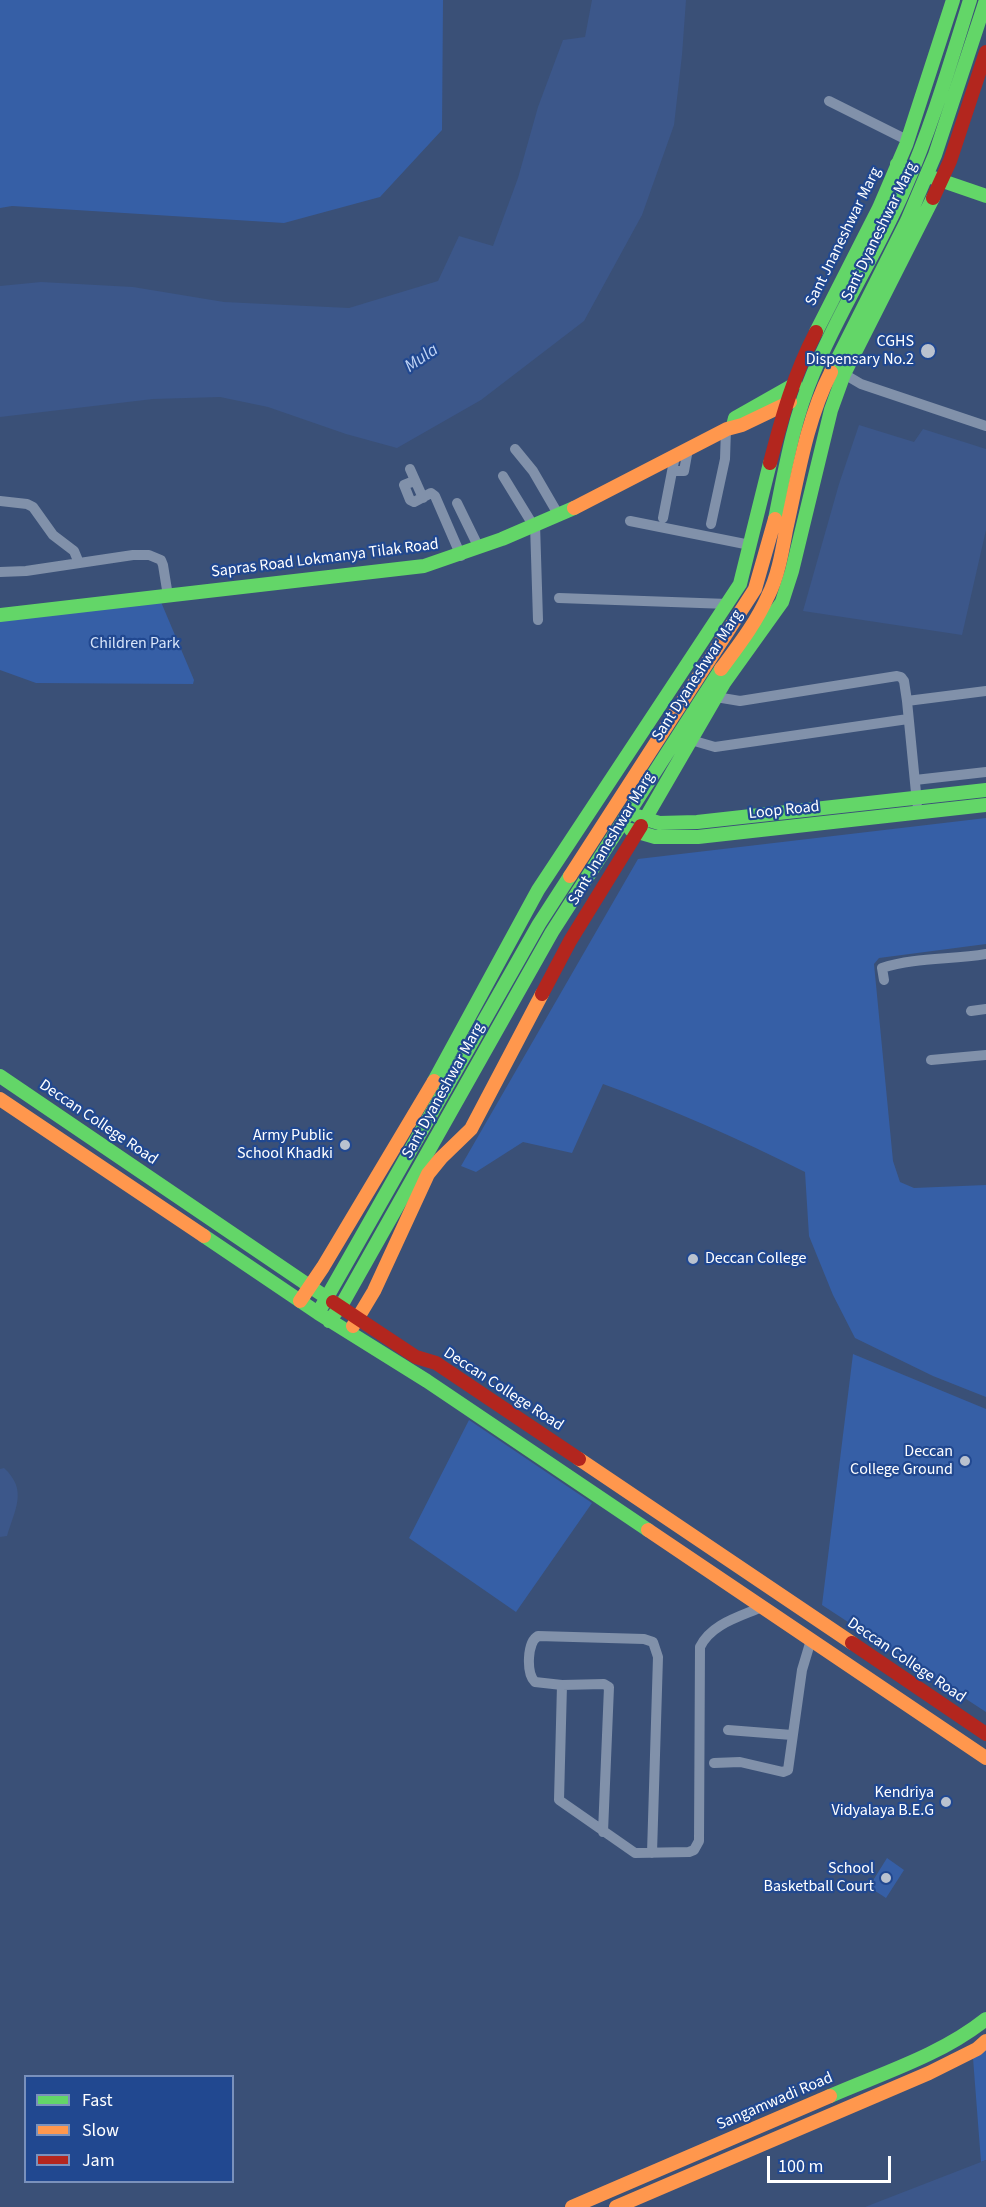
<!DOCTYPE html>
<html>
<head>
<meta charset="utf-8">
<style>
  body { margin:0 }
  #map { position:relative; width:986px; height:2207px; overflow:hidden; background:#3a5077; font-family:"Source Sans 3",sans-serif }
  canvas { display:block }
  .legend { position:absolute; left:24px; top:2075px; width:210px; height:108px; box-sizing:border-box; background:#214890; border:2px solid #7a91bc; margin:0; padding:8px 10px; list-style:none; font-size:18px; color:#fff }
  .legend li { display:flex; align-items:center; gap:12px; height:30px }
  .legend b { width:30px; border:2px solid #7a91bc }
  .scale { position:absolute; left:767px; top:2156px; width:124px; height:27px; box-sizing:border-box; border:3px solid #fff; border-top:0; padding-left:8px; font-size:18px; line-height:21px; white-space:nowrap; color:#fff; -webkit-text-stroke:4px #214890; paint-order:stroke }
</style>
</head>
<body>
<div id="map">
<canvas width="986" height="2207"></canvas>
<ul class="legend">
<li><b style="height:8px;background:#63d668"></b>Fast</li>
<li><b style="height:8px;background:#ff974d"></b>Slow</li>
<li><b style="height:8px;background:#b3261e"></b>Jam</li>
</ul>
<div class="scale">100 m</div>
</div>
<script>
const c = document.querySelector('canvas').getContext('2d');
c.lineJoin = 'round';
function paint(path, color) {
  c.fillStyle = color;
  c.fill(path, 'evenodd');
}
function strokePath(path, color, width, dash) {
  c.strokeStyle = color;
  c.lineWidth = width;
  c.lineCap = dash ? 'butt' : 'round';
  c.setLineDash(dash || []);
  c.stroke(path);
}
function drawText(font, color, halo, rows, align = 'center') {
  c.font = font + ' "Source Sans 3",sans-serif';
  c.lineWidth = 4.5;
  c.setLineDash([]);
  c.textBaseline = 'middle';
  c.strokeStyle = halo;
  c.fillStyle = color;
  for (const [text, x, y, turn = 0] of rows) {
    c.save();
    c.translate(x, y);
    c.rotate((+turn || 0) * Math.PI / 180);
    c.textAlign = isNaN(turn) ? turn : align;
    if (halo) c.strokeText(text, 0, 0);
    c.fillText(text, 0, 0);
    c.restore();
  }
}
const green = new Path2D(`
  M0,0h443l-1,130 -62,67 -96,26 -272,-17 -12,2z
  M161,602l33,78 -1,4 -157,-1 -36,-13v-49z
  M986,818v126l-107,14 -5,6 19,197 7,21 14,6 72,-3v212l-53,-21 -78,-38 -22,-43 -24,-59 -4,-64c-66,-33 -133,-63 -202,-88l-31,69 -49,-11 -47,30 -15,-6 177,-307z
  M853,1354l133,55v303l-164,-107z
  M469,1420l123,83 -76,109 -107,-74z
  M887,1858l17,12 -18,28 -17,-11z
  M986,2048v112l-5,2 -8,-104z`);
const water = new Path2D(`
  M592,0h94l-4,55 -8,70 -32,90 -58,106 -103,79 -84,48 -51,-14 -78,-27 -48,-10 -67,2 -153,18v-131l41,-4 92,5 91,15 125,6 89,-27 21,-45 34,10 25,-68 20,-71 25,-67 22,-3z
  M859,425l55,17 9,-13 63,20v81l-24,105 -159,-24 36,-127z
  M4,1468c24,22 11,41 3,68l-7,1v-68z
  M986,2160v47h-121l116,-45z`);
const street = new Path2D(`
  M829,101l78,39
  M844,374l17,10 125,42
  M515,449l18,22 25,43
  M410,469l13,29
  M673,471h11l4,-22
  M503,476l30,49
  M414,481l-10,4 6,15 4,2 17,-9 4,3 26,60
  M0,501l27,3 6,3 20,28 21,16 5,12
  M457,503l22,45
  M663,518l12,-62
  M630,521l120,24
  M535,524l3,96
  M711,524l14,-65 1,-30
  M0,572l26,-1 107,-16h16l12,5 2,5 5,31
  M559,598l169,6
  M716,697l24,4 157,-25 4,1 3,4 3,20 10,102
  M907,701l79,-10
  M691,740l24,7 193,-28
  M915,780l71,-8
  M884,980l-2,-12c33,-11 70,-8 104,-14
  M971,1011l15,-2
  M931,1060l55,-5
  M562,1685l-3,115 76,53 54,-1 5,-2 5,-9 1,-194c11,-23 39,-30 62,-40
  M728,1730l64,5
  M714,1763l26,-1 43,10 5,-2 14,-100 9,-30
  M603,1832l6,-145 -5,-3 -42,1 -27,-3c-9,-9 -8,-40 3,-46l106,3 9,3 5,15 -6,196`);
const fast = new Path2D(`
  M897,164l15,7
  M931,177l55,19
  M816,332l63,-124 27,-63 47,-145
  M831,372l76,-151 28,-66 51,-155
  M733,426l2,-8 60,-34
  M775,519c10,-49 18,-98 38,-145 26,-64 64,-121 91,-184 27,-61 46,-126 66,-190
  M0,615l424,-49 78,-27 72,-31
  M637,816l22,7 38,-1 289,-32
  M641,826l83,-143 58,-81 10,-31 39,-161 13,-36 89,-176
  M631,830l24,7h43l288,-32
  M0,1076l333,226
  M434,1081l104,-191 202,-306 30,-121
  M204,1236l114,77 109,68 221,149
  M318,1313l221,-389 31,-48
  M329,1321l12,-15 211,-374 169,-263
  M830,2096c53,-23 111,-41 156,-77`);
const slow = new Path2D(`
  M574,508l153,-79 15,-4 48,-23
  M721,669c17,-23 35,-46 47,-73 10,-20 14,-44 18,-66 12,-53 20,-109 45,-158
  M570,876l185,-287 20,-70
  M0,1099l204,137
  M300,1301l23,-34 111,-186
  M353,1326l21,-35 54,-117 13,-16 30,-29 71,-135
  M579,1459l273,184
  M648,1530l338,228
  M572,2207l258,-111
  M616,2207l313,-134 48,-24 9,-8`);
const jam = new Path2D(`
  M933,198l17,-37 36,-109
  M770,463c12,-46 24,-89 46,-131
  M542,994l28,-53 71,-115
  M333,1302l83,55 20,6 143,96
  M852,1643l134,91`);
const markers = [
  [928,351,8,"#bac2cf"],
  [345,1145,6,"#bac2cf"],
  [693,1259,6,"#bac2cf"],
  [965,1461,6,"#bac2cf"],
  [946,1802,6,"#bac2cf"],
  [886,1878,6,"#bac2cf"]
];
const streetNames = [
  ["Sant Dyaneshwar Marg",880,232,-64],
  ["Sant Jnaneshwar Marg",844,237,-64],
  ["Sapras Road Lokmanya Tilak Road",325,559,-7],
  ["Sant Dyaneshwar Marg",698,676,-57],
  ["Loop Road",784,811,-6],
  ["Sant Jnaneshwar Marg",612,839,-59],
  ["Sant Dyaneshwar Marg",444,1091,-61],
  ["Deccan College Road",98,1123,34],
  ["Deccan College Road",503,1390,33],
  ["Deccan College Road",906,1661,34],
  ["Sangamwadi Road",775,2102,-23]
];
const poiNames = [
  ["CGHS",914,342],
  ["Dispensary No.2",914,360],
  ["Army Public",333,1136],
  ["School Khadki",333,1154],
  ["Deccan College",705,1259,"left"],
  ["Deccan",953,1452],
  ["College Ground",953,1470],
  ["Kendriya",934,1793],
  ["Vidyalaya B.E.G",934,1811],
  ["School",874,1869],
  ["Basketball Court",874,1887]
];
const parkNames = [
  ["Children Park",135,644]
];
const waterNames = [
  ["Mula",422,359,-35]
];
paint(green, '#365fa6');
paint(water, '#3c578a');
strokePath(street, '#8191aa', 10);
strokePath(fast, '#63d668', 14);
strokePath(slow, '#ff974d', 14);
strokePath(jam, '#b3261e', 14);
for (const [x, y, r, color] of markers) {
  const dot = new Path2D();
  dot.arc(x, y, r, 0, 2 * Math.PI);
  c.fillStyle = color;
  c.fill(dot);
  strokePath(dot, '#214890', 2);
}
drawText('16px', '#fff', '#214890', streetNames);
drawText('16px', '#fff', '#214890', poiNames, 'right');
drawText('16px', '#d7e4f9', '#214890', parkNames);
drawText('italic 18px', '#bed2f4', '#214890', waterNames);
</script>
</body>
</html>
